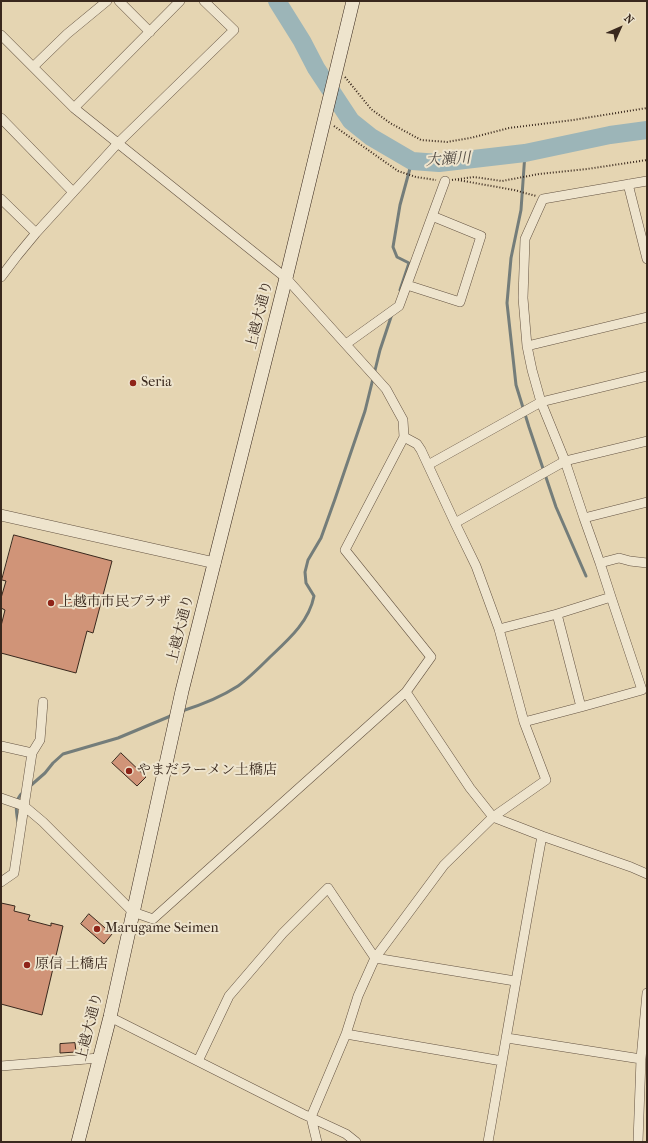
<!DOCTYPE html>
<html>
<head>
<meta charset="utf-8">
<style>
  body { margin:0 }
  #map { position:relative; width:648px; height:1143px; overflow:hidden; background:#e5d5b2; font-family:"IM FELL French Canon",serif }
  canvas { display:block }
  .frame { position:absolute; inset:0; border:2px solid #39281d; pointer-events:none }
  .north { position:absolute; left:600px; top:8px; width:40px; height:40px; -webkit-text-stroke:3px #eee4cd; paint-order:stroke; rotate:45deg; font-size:11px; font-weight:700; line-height:16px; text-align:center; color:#39281d }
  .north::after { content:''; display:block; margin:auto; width:14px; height:18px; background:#39281d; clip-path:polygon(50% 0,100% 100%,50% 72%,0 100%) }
</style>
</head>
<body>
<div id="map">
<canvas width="648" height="1143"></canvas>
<div class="frame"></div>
<div class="north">N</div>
</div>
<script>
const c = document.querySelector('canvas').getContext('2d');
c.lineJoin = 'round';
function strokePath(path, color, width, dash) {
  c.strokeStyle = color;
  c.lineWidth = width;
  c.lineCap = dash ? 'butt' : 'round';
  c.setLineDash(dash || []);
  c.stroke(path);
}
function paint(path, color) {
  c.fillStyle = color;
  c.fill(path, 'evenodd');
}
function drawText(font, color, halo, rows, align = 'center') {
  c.font = font + ' "IM FELL French Canon","Noto Serif JP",serif';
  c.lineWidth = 4;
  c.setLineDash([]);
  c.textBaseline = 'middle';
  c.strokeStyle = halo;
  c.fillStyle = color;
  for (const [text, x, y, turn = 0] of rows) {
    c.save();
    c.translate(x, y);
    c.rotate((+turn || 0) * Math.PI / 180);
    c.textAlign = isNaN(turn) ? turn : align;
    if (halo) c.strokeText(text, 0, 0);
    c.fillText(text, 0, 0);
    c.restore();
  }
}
const stream = new Path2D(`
  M525,153l-4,57 -10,48 -4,45 9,82 13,42 27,80 30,69
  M400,290l9,-27 -12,-6 -4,-10 7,-42 12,-44
  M182,711c19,-6 39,-14 56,-25 11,-8 22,-19 32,-29 18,-17 39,-35 44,-61l-8,-13 -1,-11 3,-12 13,-22 14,-39 30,-88 15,-61 12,-36
  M29,787l16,-14 8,-10 10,-9 55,-16 55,-23
  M18,822c-2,-11 -4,-22 5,-30`);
const river = new Path2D(`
  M277,1l25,40 14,27 35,53 20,16 41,24 27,2 86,-10 85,-18 37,-5`);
const building = new Path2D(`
  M14,535l98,26 -19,72 -6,-2 -11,42 -75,-20v-27l4,-16 -4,-2v-10l5,-17 -4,-1z
  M121,753l25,24 -9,9 -25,-23z
  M1,903l14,3 -1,5 16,4 -2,5 23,6v-3l12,3 -21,89 -41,-11z
  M89,914l23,20 -8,10 -23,-20z
  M75,1043l1,9 -16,1v-9z`);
const path = new Path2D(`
  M345,77l26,32 19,14 31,17 26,2 23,-4 39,-10 64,-8 74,-12
  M334,126l64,45 18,6 20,3
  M452,180l22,-3 28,4 37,-7 48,-5 60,-9
  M458,180l56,10 22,6`);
const minor = new Path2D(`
  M119,1l31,31
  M1,35l73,73 212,170 100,111 17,31 1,17 -59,113 86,107 -25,35 -253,227 -20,-7 -90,-90 -19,-16 -23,-8
  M33,67l34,-33 40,-33
  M74,108l106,-107
  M1,118l72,74
  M628,184l19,75
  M1,199l35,34
  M1,277l16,-21 19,-23 82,-90 116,-113 -30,-29
  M407,285l53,17 21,-66 -49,-20
  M346,344l53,-38 46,-125
  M527,346l-4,-48 2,-59 18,-40 104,-18
  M647,376l-106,26 24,59 82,-20
  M404,437l13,7 4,6 34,73 21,43 23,63 58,-15 24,93 61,-17 -31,-93 -54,17
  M428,465l113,-63 -9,-32 -5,-24 120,-29
  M584,518l16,45 11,34
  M455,523l110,-62 19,57 63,-16
  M600,563l19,-5 11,3 17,2
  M499,629l25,93 57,-15
  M406,692l64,96 23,29 49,19 89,31 16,7
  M1,746l31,7 -18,120 -13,9
  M32,753l8,-13 3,-38
  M110,1017l193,97 43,20 10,8
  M346,1034l156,27
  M507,1038l134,21
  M198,1061l31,-65 54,-63 45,-45 47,70 140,23
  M1,1066l98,-8
  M317,1142l-6,-25 35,-83 12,-38 17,-38 69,-93 49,-48 53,-37 -22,-58
  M488,1142c18,-102 35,-204 54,-306
  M638,1142l3,-83 6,-66`);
const tertiary = new Path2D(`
  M1,515l214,48`);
const secondary = new Path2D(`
  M78,1142l32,-125 72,-326 104,-413 67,-277`);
const markers = [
  [133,383,4,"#8f2418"],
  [51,603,4,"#8f2418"],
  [129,771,4,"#8f2418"],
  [97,929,4,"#8f2418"],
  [27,965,4,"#8f2418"]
];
const streetNames = [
  ["上越大通り",260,315,-76],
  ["上越大通り",181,629,-76],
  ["上越大通り",90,1027,-76]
];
const poiNames = [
  ["Seria",141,383],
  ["上越市市民プラザ",59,603],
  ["やまだラーメン土橋店",137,771],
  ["Marugame Seimen",105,929],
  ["原信 土橋店",35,965]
];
const waterNames = [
  ["大瀬川",448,160,-3]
];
strokePath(stream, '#747d7a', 3);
strokePath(river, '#9cb5b8', 18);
paint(building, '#d09478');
strokePath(building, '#39281d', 1);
strokePath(minor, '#645342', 10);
strokePath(tertiary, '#645342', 12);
strokePath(secondary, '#39281d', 14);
strokePath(path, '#39281d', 2, [1, 2]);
strokePath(minor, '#eee4cd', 9);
strokePath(tertiary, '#eee4cd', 11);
strokePath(secondary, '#eee4cd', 13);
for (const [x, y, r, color] of markers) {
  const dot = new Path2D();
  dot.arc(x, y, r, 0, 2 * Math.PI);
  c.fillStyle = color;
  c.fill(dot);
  strokePath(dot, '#eee4cd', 1.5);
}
drawText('14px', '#39281d', '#eee4cd', streetNames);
drawText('14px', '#39281d', '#eee4cd', poiNames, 'left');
drawText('italic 15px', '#524b44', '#eee4cd', waterNames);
</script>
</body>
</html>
